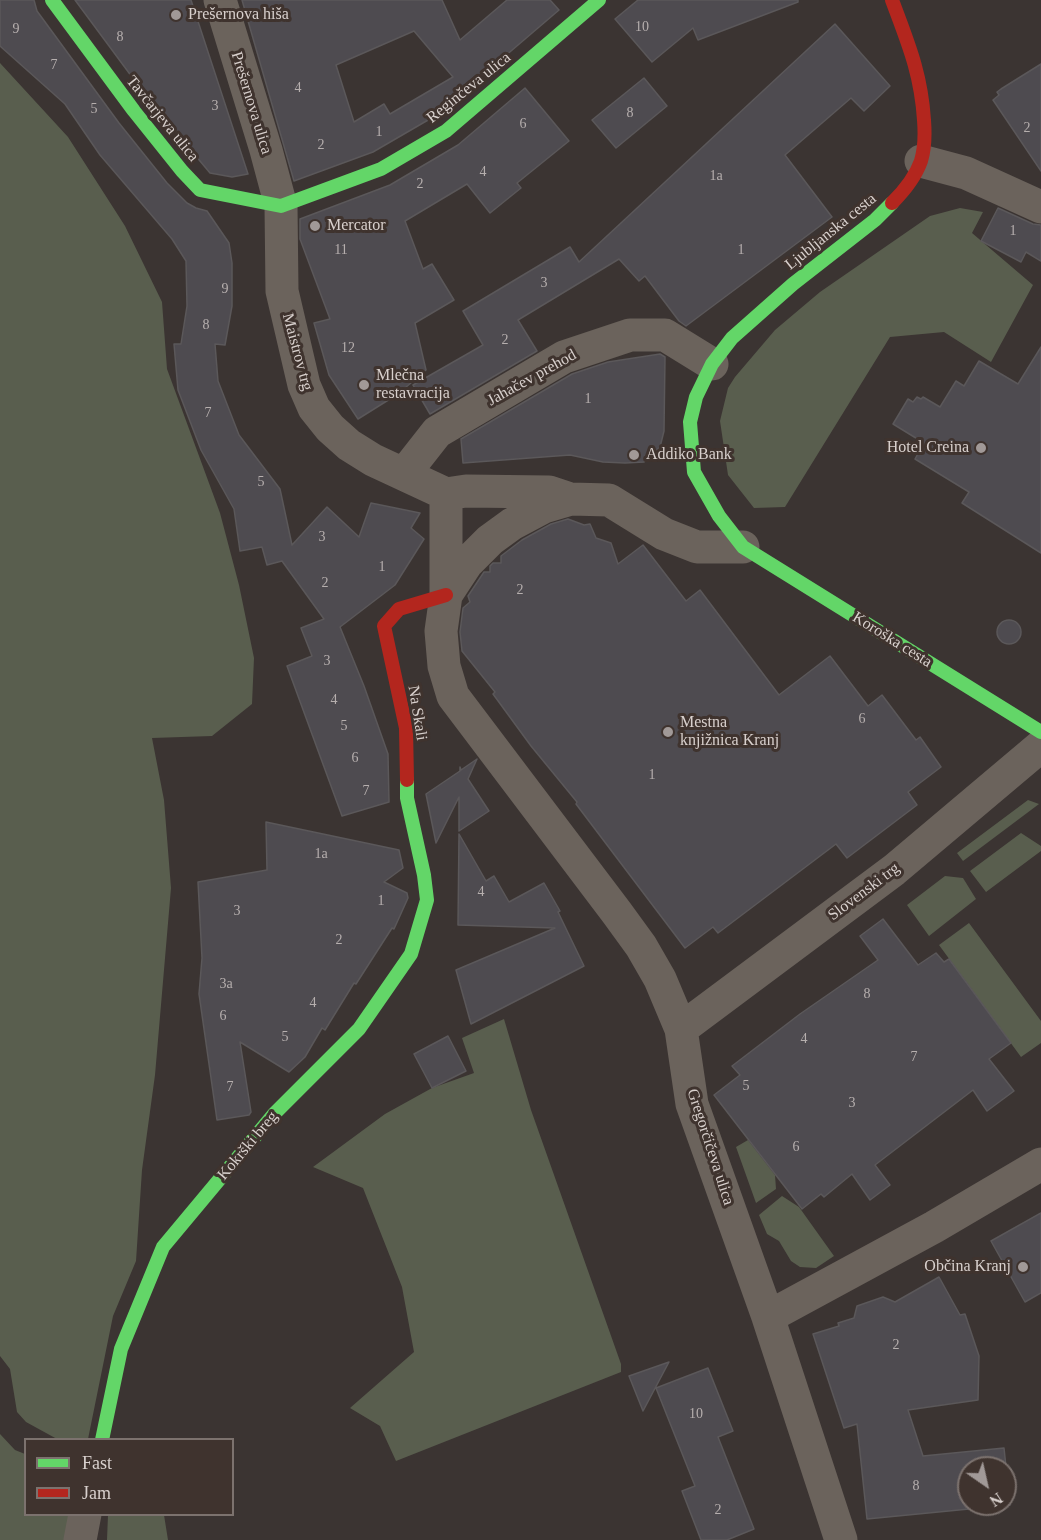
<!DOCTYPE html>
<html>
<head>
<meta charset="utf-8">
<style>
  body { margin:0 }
  #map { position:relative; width:1041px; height:1540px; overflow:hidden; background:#3b3432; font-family:"Times New Roman",serif }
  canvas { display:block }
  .legend { position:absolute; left:24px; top:1438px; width:210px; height:78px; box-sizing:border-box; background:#3f332e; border:2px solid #7c726e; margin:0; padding:8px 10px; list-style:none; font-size:18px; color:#d8d0cd }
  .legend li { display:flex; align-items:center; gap:12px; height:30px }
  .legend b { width:30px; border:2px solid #7c726e }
  .north { position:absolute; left:957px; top:1456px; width:60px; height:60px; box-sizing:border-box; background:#3f332e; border:2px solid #7c726e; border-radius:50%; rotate:146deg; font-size:16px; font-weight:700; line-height:24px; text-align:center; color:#d8d0cd }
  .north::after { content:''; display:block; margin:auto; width:21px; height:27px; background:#a19997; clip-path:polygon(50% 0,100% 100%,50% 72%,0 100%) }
</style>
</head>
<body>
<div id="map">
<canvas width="1041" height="1540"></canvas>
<ul class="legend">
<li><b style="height:8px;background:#63d668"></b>Fast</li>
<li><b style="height:8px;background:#b3261e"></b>Jam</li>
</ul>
<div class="north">N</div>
</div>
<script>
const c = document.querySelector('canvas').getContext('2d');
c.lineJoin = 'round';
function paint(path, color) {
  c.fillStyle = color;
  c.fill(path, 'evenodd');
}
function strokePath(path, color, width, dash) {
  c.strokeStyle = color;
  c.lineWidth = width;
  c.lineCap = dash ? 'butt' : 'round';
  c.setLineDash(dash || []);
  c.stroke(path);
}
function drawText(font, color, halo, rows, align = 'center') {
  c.font = font + ' "Times New Roman",serif';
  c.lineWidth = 6;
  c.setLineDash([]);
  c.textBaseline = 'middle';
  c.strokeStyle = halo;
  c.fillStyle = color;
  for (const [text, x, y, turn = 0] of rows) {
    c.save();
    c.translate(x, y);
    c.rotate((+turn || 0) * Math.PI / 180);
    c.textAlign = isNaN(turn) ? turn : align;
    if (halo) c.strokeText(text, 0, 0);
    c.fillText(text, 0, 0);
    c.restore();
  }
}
const green = new Path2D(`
  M0,63l68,74 57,89 37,76 5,67 53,144 19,72 15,73 -2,46 -40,32 -60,2 12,62 7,88 -16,187 -13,95 -6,91 -23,55 -25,123h-31l-31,-17 -9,-10 -7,-43 -10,-13z
  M960,208l23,4 -11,21 61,52 -42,77 -47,-30 -54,5 -105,170 -31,1 -26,-33 -8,-54 8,-33 7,-11 40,-47 45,-38 110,-76z
  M1028,800l11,4 -76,57 -6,-8z
  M1021,833l20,13v5l-55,41 -16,-21z
  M945,876l18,2 13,21 -47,37 -22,-31z
  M969,923l72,98v22l-20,14 -82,-112z
  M504,1019l27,91 90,254v8l-225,89 -16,-35 -30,-18 64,-56 -12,-65 -39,-99 -50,-21 72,-53 47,-26 42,-15 -12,-35z
  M748,1140l27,35 1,14 -20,14 -20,-56z
  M782,1196l17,11 35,49 -18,12 -16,-1 -9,-6 -12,-20 -12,-7 -8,-19z
  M0,1434l15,16 10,4 1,60 47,1 -5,25h-68z
  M108,1515h56l4,25h-61z`);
const building = new Path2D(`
  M0,0h34l3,11 82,112 48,60 20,20 9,5 11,3 22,32 3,20v43l-7,39 -10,-1 3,37 21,54 41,54 12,56 35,-38 32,30 12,-34 49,10 -9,15 13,11 -29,46 -55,42 24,59 24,68 1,48 -47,14 -55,-150 25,-10 -11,-28 23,-9 -42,-58 -15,4 -5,-18 -22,4 -6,-42 -33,-59 -23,-60 -4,-46h7l6,-38 -1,-45 -14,-22 -72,-84 -35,-51 -65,-58z
  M75,0h116l57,174 -16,3 -22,-4 -61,-73z
  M242,0h200l18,40 47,-40h43l9,10 -124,106 -62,36 -79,29zM414,31l39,46 -63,37 -6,-10 -30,18 -18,-57z
  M638,0h160v2l-100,38 -5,-12 -41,34 -37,-43z
  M835,24l55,62 -26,25 -13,-13 -66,57 47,62 -146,109 -7,-5 -34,-45 -6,5 -20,-22 -101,61 19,31 -107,63 -17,-29 70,-40 -20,-34 107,-64 9,15z
  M1041,64v107l-48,-71 6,-5 -2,-3 4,-3z
  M644,78l23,28 -51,42 -24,-28z
  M525,88l44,53 -52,42 4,5 -31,25 -23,-29 -62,37 18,48 9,-5 22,36 -39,23 11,47 -28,24 -40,25 -29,-44 -15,-52 16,-4 -30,-80v-20l90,-34 68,-40z
  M998,208l35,16 8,1v36l-15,-9 -5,10 -40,-21z
  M1041,347v206l-79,-50 7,-11 -54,-33 9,-16 -31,-19 15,-25 5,3 4,-5 4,2 2,-2 17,10 16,-26 8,5 15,-25 39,23z
  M660,354l5,3 -1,74 -4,16 -16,15 -19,1 -22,-1 -33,-7 -107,8 -2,-24 111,-65 36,-12z
  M568,519l16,6 6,-1 6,14 15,5 7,21 25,-19 43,56 14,-11 79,105 51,-39 38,50 14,-11 34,45 4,-3 21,30 -33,25 9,13 -70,53 -11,-14 -118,89 -5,-6 -28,21 -109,-144 1,-2 -46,-56 -38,-52 2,-2 -33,-41 -2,-19 3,-24 7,-6 -2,-6 16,-24h6v-6l3,-3h8v-7l21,-16 29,-16z
  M997 632a12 12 0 1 1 24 0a12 12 0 1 1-24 0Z
  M477,759l-9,20 21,32 -30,20v-34l-23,46 -10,-49 34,-23v-4l1,3z
  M266,822l133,28 4,18 -19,14 23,11 1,5 -14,31 -2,-1 -36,56 -2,-1 -29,47 -3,-2 -17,29 -16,15 -49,-30 11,70 -2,3 -32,5 -18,-126 3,-36 -4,-76 69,-12z
  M459,834l27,47 8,-5 15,26 35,-19 16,28 -2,1 26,54 -113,58 -15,-54 99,-42 -97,-3z
  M883,919l35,46 18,-12 8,9 5,-3 62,84 -22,16 25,32 -27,20 -14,-21 -98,75 15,20 -20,15 -18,-26 -28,23 -3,-3 -19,15 -88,-114 26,-20 -8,-9 68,-52 78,-54 -18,-24z
  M448,1036l18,35 -34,17 -18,-34z
  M1041,1213v80l-16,9 -34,-61z
  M939,1277l21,38 5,-1 14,42 -1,44 -70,10 15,46 81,-8 6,57 -143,14 -10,-95 -13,4 -31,-94 26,-8 -1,-3 16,-5 3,-12 26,-9 12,5zM969,1468h36v36h-36z
  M669,1362l-26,49 -14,-35z
  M708,1368l25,63 -15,6 36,92 -27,11h-26l-19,-49 13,-5 -39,-98z`);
const street = new Path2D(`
  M220,0l46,150 15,56 1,85 22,94 10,23 16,20 19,17 24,15 73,34v101l-5,36 3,35 9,30 164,217 24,33 19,33 21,50 11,75 76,213 73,223
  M921,161l45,12 75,34
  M404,474l33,-42 127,-75 66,-22h35l47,29
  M446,494l20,-3 83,1 18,6
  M446,595l21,-32 23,-23 22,-16 32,-17 27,-8 38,1 55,34 33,13h46
  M681,1029l213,-159 147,-124
  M768,1317l166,-90 107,-63
  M80,1540l5,-26`);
const fast = new Path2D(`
  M52,0l82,111 48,60 18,19 81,16 100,-37 65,-38 153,-131
  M892,203l-17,17 -82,64 -61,54 -20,26 -16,33 -6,25 4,50 25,44 24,31 298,185
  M102,1440l19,-91 42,-102 111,-133 85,-85 52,-75 16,-54 -3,-25 -17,-77v-18`);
const jam = new Path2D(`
  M892,0c16,43 29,73 32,120 1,13 1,28 -3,41 -6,17 -17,30 -29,42
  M407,780l-1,-52 -22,-102 15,-17 47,-14`);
const markers = [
  [176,15,6,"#a19997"],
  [315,226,6,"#a19997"],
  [364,385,6,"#a19997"],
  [981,448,6,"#a19997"],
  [634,455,6,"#a19997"],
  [668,732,6,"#a19997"],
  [1023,1267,6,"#a19997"]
];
const numberNames = [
  ["10",642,27],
  ["9",16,29],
  ["8",120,37],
  ["7",54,65],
  ["4",298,88],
  ["3",215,106],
  ["5",94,109],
  ["8",630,113],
  ["6",523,124],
  ["2",1027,128],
  ["1",379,132],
  ["2",321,145],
  ["4",483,172],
  ["1a",716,176],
  ["2",420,184],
  ["1",1013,231],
  ["11",341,250],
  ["1",741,250],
  ["3",544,283],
  ["9",225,289],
  ["8",206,325],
  ["2",505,340],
  ["12",348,348],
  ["1",588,399],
  ["7",208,413],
  ["5",261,482],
  ["3",322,537],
  ["1",382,567],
  ["2",325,583],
  ["2",520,590],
  ["3",327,661],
  ["4",334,700],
  ["6",862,719],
  ["5",344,726],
  ["6",355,758],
  ["1",652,775],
  ["7",366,791],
  ["1a",321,854],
  ["4",481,892],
  ["1",381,901],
  ["3",237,911],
  ["2",339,940],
  ["3a",226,984],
  ["8",867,994],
  ["4",313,1003],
  ["6",223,1016],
  ["5",285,1037],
  ["4",804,1039],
  ["7",914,1057],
  ["5",746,1086],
  ["7",230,1087],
  ["3",852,1103],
  ["6",796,1147],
  ["2",896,1345],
  ["10",696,1414],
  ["8",916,1486],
  ["2",718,1510]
];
const poiNames = [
  ["Prešernova hiša",188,15],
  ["Mercator",327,226],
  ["Mlečna",376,376],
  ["restavracija",376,394],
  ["Hotel Creina",969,448,"right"],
  ["Addiko Bank",646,455],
  ["Mestna",680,723],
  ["knjižnica Kranj",680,741],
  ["Občina Kranj",1011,1267,"right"]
];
const streetNames = [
  ["Reginčeva ulica",469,88,-39],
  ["Prešernova ulica",251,103,73],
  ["Tavčarjeva ulica",162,119,51],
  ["Ljubljanska cesta",831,232,-39],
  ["Maistrov trg",297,352,75],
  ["Jahačev prehod",532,378,-29],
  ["Koroška cesta",892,640,32],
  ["Na Skali",417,713,81],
  ["Slovenski trg",864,892,-37],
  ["Kokrški breg",248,1146,-50],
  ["Gregorčičeva ulica",710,1147,72]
];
paint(green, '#595e4e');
paint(building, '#4e4b50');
strokePath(building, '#5b585a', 1.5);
strokePath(street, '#6b635c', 33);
strokePath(fast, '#63d668', 14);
strokePath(jam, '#b3261e', 14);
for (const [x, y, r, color] of markers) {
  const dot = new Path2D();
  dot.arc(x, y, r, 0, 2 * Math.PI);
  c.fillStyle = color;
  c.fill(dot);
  strokePath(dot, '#3f332e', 2);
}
drawText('14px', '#b6afae', null, numberNames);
drawText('16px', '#d8d0cd', '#3f332e', poiNames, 'left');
drawText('16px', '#d8d0cd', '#3f332e', streetNames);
</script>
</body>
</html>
